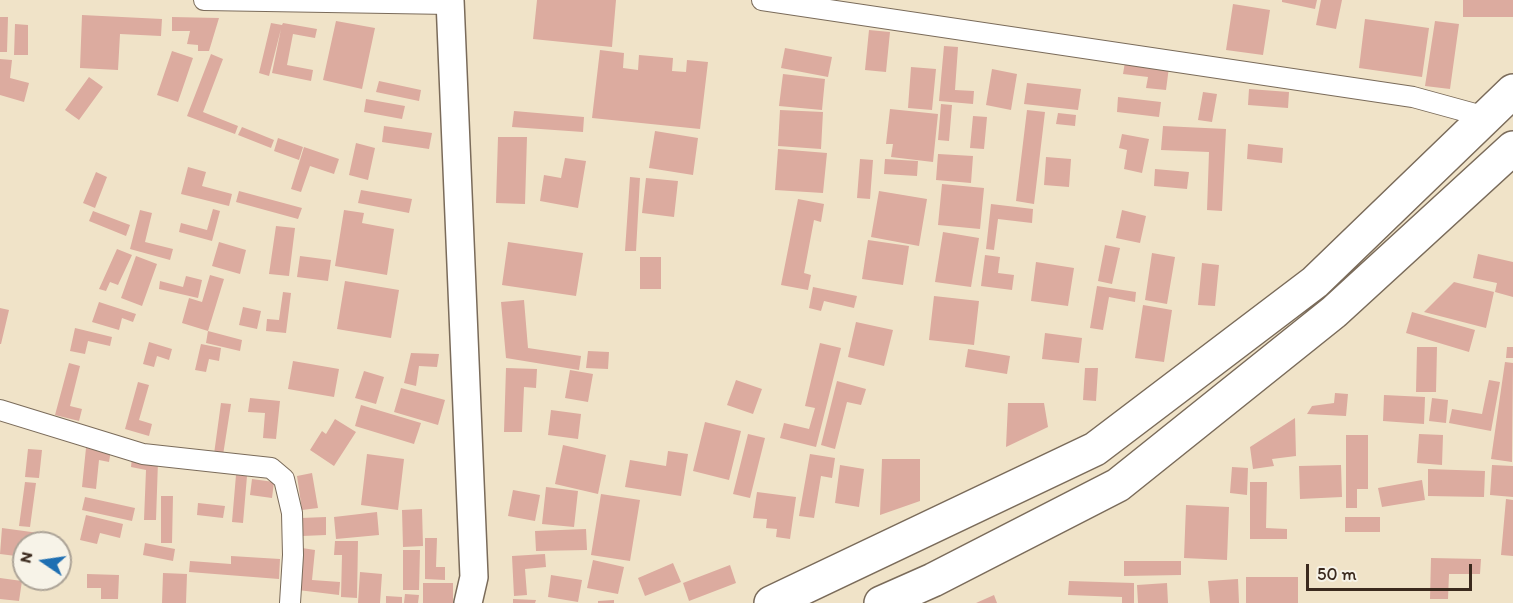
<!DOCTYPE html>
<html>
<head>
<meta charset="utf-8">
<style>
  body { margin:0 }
  #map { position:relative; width:1513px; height:603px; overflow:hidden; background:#f0e3c8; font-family:Itim,sans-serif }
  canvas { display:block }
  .north { position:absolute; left:12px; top:531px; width:60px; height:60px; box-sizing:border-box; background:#f7f3e8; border:2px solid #aca397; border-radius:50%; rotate:283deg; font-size:16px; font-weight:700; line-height:24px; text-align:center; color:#3b2a1e }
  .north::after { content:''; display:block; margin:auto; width:21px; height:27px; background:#1f6fb2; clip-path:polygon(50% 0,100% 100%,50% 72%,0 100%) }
  .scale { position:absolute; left:1306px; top:564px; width:166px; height:27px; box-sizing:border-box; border:3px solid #3b2a1e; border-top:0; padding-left:8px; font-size:18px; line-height:21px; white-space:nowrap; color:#3b2a1e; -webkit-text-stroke:4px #f7f3e8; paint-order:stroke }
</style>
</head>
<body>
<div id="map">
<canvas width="1513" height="603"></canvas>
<div class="north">N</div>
<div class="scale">50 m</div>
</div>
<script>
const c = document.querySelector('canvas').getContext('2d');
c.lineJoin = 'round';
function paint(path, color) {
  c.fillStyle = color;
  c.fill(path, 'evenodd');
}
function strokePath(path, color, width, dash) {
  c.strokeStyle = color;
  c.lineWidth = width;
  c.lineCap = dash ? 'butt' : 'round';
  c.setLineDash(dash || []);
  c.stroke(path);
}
const building = new Path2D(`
  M537,0h79l-4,47 -79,-8z
  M1282,0h35l-2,9 -33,-7z
  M1321,0h21l-6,29 -20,-4z
  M1463,0h50v17h-50z
  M1233,4l37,6 -7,45 -37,-5z
  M82,15l80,4 -1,17 -41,-2 -2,36 -38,-2z
  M0,17h8l-1,35h-7z
  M172,17l47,1 -10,33h-11v-6l-11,-1 3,-13h-18z
  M1365,19l64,9 -7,49 -63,-9z
  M336,21l39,7 -13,61 -39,-9z
  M1435,21l24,3 -9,65 -25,-3z
  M271,23l11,2 1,-2 34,6 -2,9 -22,-4 -6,31 26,5 -2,11 -39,-8 9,-44 -12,47 -10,-3z
  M15,24l13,1v30h-14z
  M869,30l21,2 -4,40 -21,-2z
  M944,46l14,1 -3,43 19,1 -1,13 -34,-3z
  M785,48l47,9 -4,20 -47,-9z
  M600,50l24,3 -1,15 15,2 1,-15 34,3 -1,13 14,1 1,-12 21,2 -8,67 -108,-11z
  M172,51l21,7 -15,44 -21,-7z
  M211,54l12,5 -20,53 35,14 -3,8 -48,-18z
  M0,59l12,1 -2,18 19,5 -5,19 -24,-7z
  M1125,62l44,5 -3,23 -20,-2 2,-11 -25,-3z
  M911,67l25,2 -4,41 -24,-2z
  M992,69l25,5 -6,36 -25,-5z
  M783,74l42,5 -3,31 -43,-4z
  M89,77l14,10 -24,33 -14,-10z
  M379,81l42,9 -2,11 -43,-9z
  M1027,83l54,6 -3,21 -54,-6z
  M1249,89l40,3 -1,16 -40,-3z
  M1203,92l14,2 -5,28 -14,-2z
  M1118,97l43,5 -2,15 -42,-5z
  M366,99l39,7 -3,13 -38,-7z
  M941,104l11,1 -3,36 -11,-1z
  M890,109l48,5 -5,48 -42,-5 2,-13h-7z
  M780,110l43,2 -2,37 -43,-3z
  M1027,110l18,2 -11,92 -18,-3z
  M514,111l70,6 -1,15 -71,-5z
  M1058,113l18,2 -1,11 -19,-2z
  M973,116l14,1 -3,32 -14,-1z
  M384,126l48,7 -3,16 -47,-7z
  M1163,126l63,3 -4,82 -15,-1 2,-58 -48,-2z
  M242,127l32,13 -3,8 -33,-13z
  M655,131l43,7 -5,37 -44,-7z
  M1122,134l27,5 -7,34 -18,-4 3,-19 -8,-2z
  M498,137h29l-2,67 -29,-1z
  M278,138l25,9 -4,13 -25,-9z
  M356,143l19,5 -7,32 -19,-5z
  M1248,144l35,4 -1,15 -35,-4z
  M304,147l35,12 -5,15 -24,-8 -9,26 -10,-3z
  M778,149l49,4 -4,40 -48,-3z
  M938,154l35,2 -2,27 -35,-3z
  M1046,157l25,2 -2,28 -25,-2z
  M565,158l21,3 -8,47 -38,-7 4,-26 17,3z
  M860,159l13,1 -3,39 -13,-1z
  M885,159l33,2 -1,15 -33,-2z
  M188,167l18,5 -4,14 30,8 -3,12 -48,-12z
  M1155,169l34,3 -2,17 -33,-3z
  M96,172l11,5 -12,31 -12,-5z
  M630,177l10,1 -4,73h-11z
  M646,178l32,3 -4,36 -32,-4z
  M942,184l42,4 -4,41 -42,-4z
  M361,190l51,9 -3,14 -51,-10z
  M239,191l63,17 -4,11 -62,-17z
  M879,191l48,8 -8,47 -48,-9z
  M798,199l26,5 -3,18 -7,-2 -10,53 7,2 -3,15 -27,-5z
  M991,204l42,5 -1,14 -34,-4 -4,31 -8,-1z
  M213,209l7,2 -8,30 -33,-9 2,-9 26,7z
  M140,210l12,3 -7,29 28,7 -3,11 -40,-11z
  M344,210l20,3 -2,10 32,6 -7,46 -52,-9z
  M1122,210l24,6 -6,27 -24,-5z
  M93,211l37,14 -4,11 -37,-15z
  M276,226l19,2 -6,48 -20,-2z
  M943,232l36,6 -8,49 -36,-5z
  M868,240l41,6 -6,39 -41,-6z
  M219,242l27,8 -6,24 -28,-8z
  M508,242l75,11 -7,43 -74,-11z
  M1105,245l15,3 -8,36 -14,-3z
  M117,249l15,6 -14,30 -8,-3 -4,9 -7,-2z
  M1152,253l23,4 -8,47 -22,-4z
  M1478,254l35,8v35l-18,-5 2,-9 -24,-5z
  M985,255l15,2 -2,16 16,2 -2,15 -31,-4z
  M136,256l21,8 -15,42 -21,-8z
  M300,256l31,4 -3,21 -31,-4z
  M640,257h21v32h-21z
  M1036,262l38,6 -6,38 -37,-5z
  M1202,263l17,2 -4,41 -17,-1z
  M210,275l14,4 -16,52 -26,-8 7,-25 13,4z
  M186,276l16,4 -4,18 -39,-9 1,-8 23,6z
  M345,281l54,9 -8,48 -54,-9z
  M1454,282l40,10 -8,36 -62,-16z
  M1097,286l39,6 -1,10 -26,-5 -6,33 -13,-2z
  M813,287l44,9 -3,12 -30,-7 -3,10 -12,-3z
  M283,292l8,1 -5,40 -20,-2 1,-12 12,1z
  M934,296l45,5 -5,44 -45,-5z
  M524,300l4,48 53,8 -2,14 -73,-12 -5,-56z
  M99,302l37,12 -3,8 -11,-4 -3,12 -27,-8z
  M1143,305l29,5 -8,52 -29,-4z
  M243,307l18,4 -4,18 -18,-4z
  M0,308l9,2 -8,34h-1z
  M1412,312l63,18 -6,22 -63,-19z
  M856,322l37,8 -9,36 -36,-9z
  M75,328l37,9 -2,9 -22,-5 -3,13 -15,-3z
  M208,331l34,9 -2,11 -34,-8z
  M1045,333l37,5 -3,25 -37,-4z
  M149,342l23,7 -3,11 -12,-4 -3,11 -11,-3z
  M820,343l21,5 -25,99 -36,-9 4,-15 25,6 6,-21 -10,-2z
  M201,344l20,4 -2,13 -10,-2 -3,13 -11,-2z
  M1417,347h20l-1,45h-20z
  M1507,347h6v11h-7z
  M968,349l42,7 -3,18 -42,-7z
  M588,351l21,1 -1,17 -22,-1z
  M411,353l28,1 -2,13 -18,-1 -3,20 -12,-3z
  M293,361l46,8 -5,28 -46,-8z
  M1505,362l8,1 -1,99 -21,-3z
  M69,363l11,3 -10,40 12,3 -3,12 -24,-6z
  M506,368l31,1 -1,19 -12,-1 -2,45h-18z
  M1085,368h13l-2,33 -13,-1z
  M570,370l23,4 -5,28 -23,-4z
  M364,371l20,6 -8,27 -21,-6z
  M736,380l26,9 -9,25 -26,-9z
  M1489,380l11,2 -9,49 -42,-8 3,-14 30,5z
  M837,381l29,8 -5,16 -14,-3 -12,47 -14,-4z
  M138,382l11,3 -10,35 13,4 -3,12 -24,-7z
  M401,388l44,12 -7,25 -44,-13z
  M1335,393l13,1 -2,22 -39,-2 5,-8 22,-3z
  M1384,395l41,2 -1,27 -41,-3z
  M250,398l30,3 -4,38 -13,-1 2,-25 -17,-1z
  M1432,398l16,2 -2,23 -17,-2z
  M221,403l10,1 -8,51 -9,-1z
  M1008,403h36l4,24 -42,20z
  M361,405l60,18 -7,21 -59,-18z
  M551,410l30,4 -3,25 -30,-4z
  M1295,418l1,38 -24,3 2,7 -21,3 -3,-22z
  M335,419l21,13 -22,34 -24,-16 12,-19 4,3z
  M705,422l36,9 -12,49 -36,-9z
  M748,434l17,4 -15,60 -17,-4z
  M1419,434l24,1 -1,30 -25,-2z
  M1346,435h22v54h-11v19h-11z
  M563,445l43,10 -8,39 -43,-10z
  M86,448l25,2 -2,12 -10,-2 -3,29 -14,-2z
  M28,449l14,1 -3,28 -14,-1z
  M668,451l20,3 -7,42 -56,-9 5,-27 36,6z
  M367,454l37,5 -6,51 -37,-5z
  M810,454l25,4 -3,20 -11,-2 -7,42 -15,-2z
  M132,457l26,4 -2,59h-12l2,-50 -15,-3z
  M882,459h38v42l-40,14z
  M840,465l24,4 -5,38 -24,-4z
  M1341,465l1,32 -42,2 -1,-33z
  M1492,465l21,1v31l-23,-2z
  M1232,467l16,1 -1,27 -17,-2z
  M1428,469l57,2 -1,26 -56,-1z
  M312,473l6,35 -16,2 -5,-34z
  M236,475l11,1 -4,47 -11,-1z
  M252,479l22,3 -2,16 -22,-3z
  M1422,480l3,20 -43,7 -4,-19z
  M25,482l11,1 -6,44 -11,-1z
  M1250,482h17l-1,46 21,1v10h-37z
  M546,487l32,4 -4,36 -32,-3z
  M513,490l27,5 -5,26 -27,-5z
  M757,492l39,5 -6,42 -14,-2 1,-8 -11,-1 1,-9 -14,-1z
  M601,494l39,6 -10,61 -39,-6z
  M161,496h12l-1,47h-11z
  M85,497l50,11 -3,13 -50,-11z
  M1506,499l7,1v56l-12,-1z
  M198,503l27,3 -2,12 -26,-3z
  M1186,505l43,2 -2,53 -43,-2z
  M422,509l1,37 -20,1 -1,-37z
  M377,512l2,23 -43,4 -2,-22z
  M86,515l37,9 -3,14 -20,-5 -3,11 -17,-4z
  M326,517v18l-24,1 -1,-18z
  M1345,517h35v15h-35z
  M2,528l44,6 -1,9h-21v14l-24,-3z
  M586,529l1,21 -51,1 -1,-20z
  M425,538h12l-1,29h9v13l-20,-1z
  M335,541h23l-1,57 -16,-1 1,-42h-8z
  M145,543l30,6 -2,12 -30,-6z
  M302,548l13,2 -3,30 28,2 -1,13 -41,-5z
  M403,550h17l-1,40h-16z
  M545,554l1,13 -21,2 2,26 -13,1 -2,-40z
  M231,556l49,3 -1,20 -90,-7 1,-11 41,3z
  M1431,558l50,1 -1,15h-31l-1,25h-18z
  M593,560l31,7 -6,27 -31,-6z
  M1124,561h57v14l-57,1z
  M673,563l8,19 -36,14 -7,-18z
  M730,565l6,18 -47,18 -6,-18z
  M360,572l22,2 -2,29h-22z
  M163,573l24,1 -1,29h-24z
  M87,574l32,1 -1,24h-17v-11h-14z
  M551,575l31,5 -4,22 -30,-5z
  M1246,577h52v26h-52z
  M0,578l22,3 -3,20 -19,-2z
  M1238,579l1,24h-29l-2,-22z
  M1069,581l65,2v20h-12v-6l-54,-2z
  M423,583h30v20h-30z
  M1167,583l1,20h-30l-1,-18z
  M405,594l14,1 -1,8h-14z
  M994,595l3,8h-21z
  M386,596l16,1v6h-16z
  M513,599l23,1 -1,3h-22z
  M614,600v3h-16v-2z`);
const street = new Path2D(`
  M204,0l246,4
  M762,0l651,97 73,20
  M0,410l143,44 128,14 13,11 8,34 1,42 -3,48`);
const secondary = new Path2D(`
  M450,0l24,577 -6,26`);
const highway = new Path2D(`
  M771,603l324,-154 220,-167 198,-191
  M881,603l52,-23 185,-95 216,-173 179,-164`);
paint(building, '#dcab9f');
strokePath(street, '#7a6b5a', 22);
strokePath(secondary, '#7a6b5a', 30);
strokePath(highway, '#7a6b5a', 36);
strokePath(street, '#fff', 20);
strokePath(secondary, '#fff', 27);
strokePath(highway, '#fff', 33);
</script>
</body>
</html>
